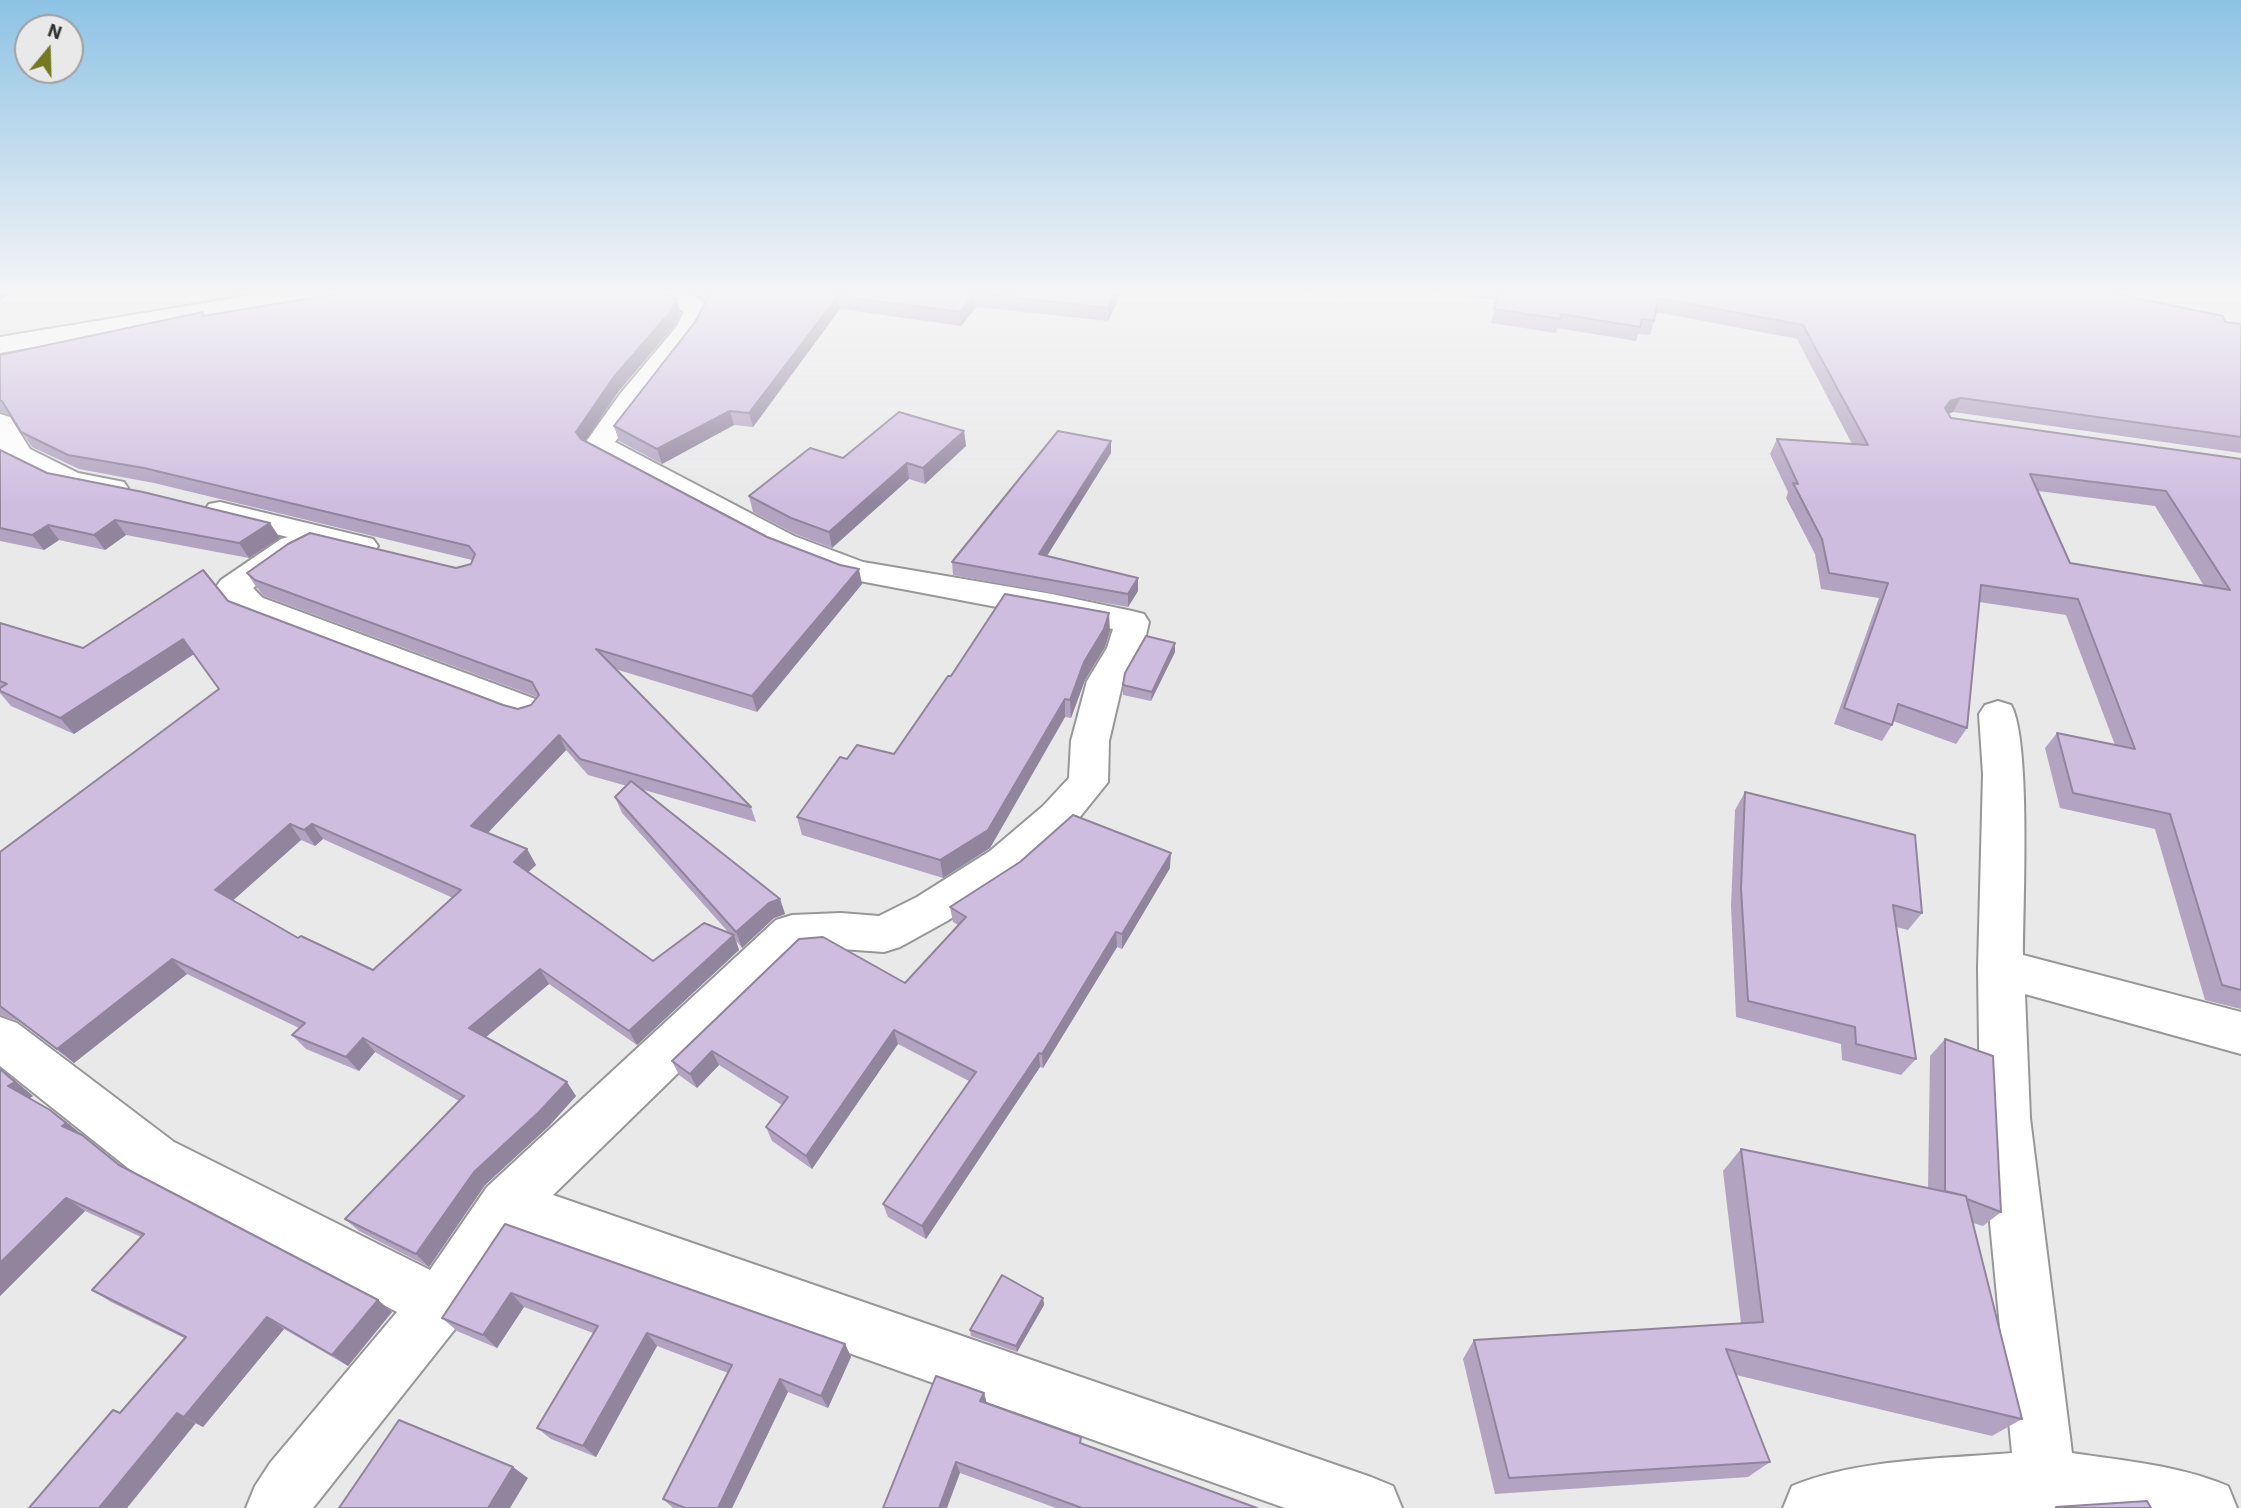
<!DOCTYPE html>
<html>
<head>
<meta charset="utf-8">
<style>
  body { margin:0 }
  #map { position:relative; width:2241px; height:1508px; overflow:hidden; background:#e9e9ea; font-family:"IBM Plex Sans",sans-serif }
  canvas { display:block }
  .north { position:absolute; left:14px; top:14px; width:70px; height:70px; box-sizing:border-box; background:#e9e9ea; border:2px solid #a0a0a0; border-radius:50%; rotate:19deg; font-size:19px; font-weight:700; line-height:28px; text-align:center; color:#323232 }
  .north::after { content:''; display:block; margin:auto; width:24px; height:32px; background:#727922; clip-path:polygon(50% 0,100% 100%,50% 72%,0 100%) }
</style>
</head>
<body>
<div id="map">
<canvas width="2241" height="1508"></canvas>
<div class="north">N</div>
</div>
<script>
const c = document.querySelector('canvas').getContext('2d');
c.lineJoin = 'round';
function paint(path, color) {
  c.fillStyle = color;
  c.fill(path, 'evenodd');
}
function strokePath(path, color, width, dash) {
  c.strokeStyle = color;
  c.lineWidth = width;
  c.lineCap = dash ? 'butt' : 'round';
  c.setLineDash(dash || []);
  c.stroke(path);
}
const stream = new Path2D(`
  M226,293h11l23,15 -9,2z`);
const minor = new Path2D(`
  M264,293h52l-3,5 -9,2 -304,53v-16z
  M657,293c19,-2 41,-1 53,17l-13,24 -82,108 179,94 69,26 189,32 80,17 12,3 5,8 -6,26 -20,33 -14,60 -1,41 -37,46 -51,47 -73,46 -47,26 -16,5 -43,-3 -38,2 -250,244 818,282 22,9 9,22h-117l-768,-273 -58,89 -146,184h-67l9,-22 15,-23 127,-151 -259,-136 -138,-110v-49l17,6 157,119 256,128 57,-83 289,-267 16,-5 49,-2 38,3 38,-19 73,-46 53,-45 26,-28 2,-37 16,-60 20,-33 6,-19 -269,-51 -72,-28 -184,-99 -5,-6 5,-6 32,-45 57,-68 7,-14 -24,-14z
  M0,414l10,3 20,32 48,24 46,9 4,6 -4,6c-26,7 -116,-19 -124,-46 0,-10 0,-24 0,-34z
  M220,502l153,37 5,7 -5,7 -11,3 -57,-15 3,5 -5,7 -50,35 10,10 275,102 6,9 -6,9 -13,4 -13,-4 -273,-104 -23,-27 5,-7 60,-41 7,-2 -79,-19 -5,-7 5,-7z
  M1998,701l13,4c20,34 12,202 12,250l218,57v42l-216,-60 5,124 42,335c53,8 106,12 156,33l9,22h-454l9,-22c65,-27 150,-27 220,-33l-32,-335 -2,-150 5,-194 -4,-60 6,-9z`);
const wall = new Path2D(`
  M689,293h433l-14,28 -132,-14 -15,19 -121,-17 -87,118 -19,-2 -72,39 -43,-23 -5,-15 81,-104 10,-19 -11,-9z
  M1303,293h43l-1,4z
  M1431,293h681l113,29 16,2v129l-288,-41 -5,2 3,4 290,41v550l-36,-9 -50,-171 -95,-21 -15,-60 12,-15 58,12 -49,-130 -87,-13 -12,126 -11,16 -63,-23 -1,4 -10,16 -48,-17 45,-126 -58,-9 -6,-35 -29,-56 2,-6 -18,-38 7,-15 75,5 -55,-105 -141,-27 -2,9 -4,14 -12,-1 -2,7 -79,-13 -1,5 -65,-10 5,-23zM2038,491l117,15 49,80 -134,-23z
  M203,312l2,4 476,-3 -6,12 -57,67 -33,49 182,96 95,47 -105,128 -142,-43 136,138 5,15 -112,-32 136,109 5,15 -11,4 -32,30 -6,-7 3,9 -102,95 -88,-61 -63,53 90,59 -27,30 -64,59 -56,82 -70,-36 -14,-12 114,-118 -84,-49 -16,19 -53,-22 -14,-14 7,-7 -112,-54 -113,89 -55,-42 -19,-6v-163l219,-163 -25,-35 -120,80 -63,-28 -11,-13v-70l83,25 145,-47 275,104 15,4 13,-4 6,-8 -273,-101 -7,-8 -10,-15 209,-5 15,-4 1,-4 -318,-77 -75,-14 -47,-22 -22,-32 -10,-3v-57zM566,750l22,25 39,11 -12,11 7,16 107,120 -76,28 -125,-89 8,-7 -9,-16 -39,-16zM323,839l130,59 -80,72 -75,-32 -65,-38 68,-60 14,6z
  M964,431l2,15 -41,38 -16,-5 -77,69 -37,-14 -42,-22 -4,-16 94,-38z
  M1111,441v12l-64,103 91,22v13l-10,16 -175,-32 -1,-13z
  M0,450l47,23 233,65 -31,20 -123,-23 -21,15 -46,-10 -15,10 -44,-9z
  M1110,631l-5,16 -20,33 -14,38 -6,-1 -75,131 -47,30 -141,-43 -5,-18 50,-58 47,-5 57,-78z
  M1175,652l-24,49 -28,-6v-10z
  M1745,792l177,121 -14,17 -12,-3 20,132 -15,16 -59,-15 -1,-16 -105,-27 -5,-111 4,-96z
  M1170,868l-48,81 -5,-2 -74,121 -3,-1 -114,172 -38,-22 -5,-13 86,-123 -71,-37 -86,125 -40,-28 -6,-14 16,-22 -63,-40 -22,23 -18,-13 -7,-14 233,-78 53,-58 -5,-3 -3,-15z
  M1945,1039l56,173 -18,14 -10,-3 49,196 -30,17 -256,-61 34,87 -22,15 -253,17 -32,-135 11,-19 267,-17 -18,-152 18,-22 187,39 2,-132z
  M0,1068l33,28 -3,2 39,26 53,42 256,134 14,12 -44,54 -64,-37 -81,98 -7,-4 -76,-10 64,-75 -73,-36 -19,-12 49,-53 -56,-26 -85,85z
  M505,1224l340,120 6,13 -23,51 -40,-16 -56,116h-59l-10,-9 65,-126 -71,-27 -61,111 -45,-18 -14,-11 56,-95 -69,-26 -27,41 -40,-17 -15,-13z
  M1043,1298l1,7 -27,47 -46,-16 -1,-6z
  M984,1393l3,11 95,40 175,64h-201l-96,-35 -77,35z`);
const shadedWall = new Path2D(`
  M0,293h10l-10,8z
  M975,293l1,14 -15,19 -1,-14z
  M1115,293h7l-14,28v-13z
  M838,296l2,13 -87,118 -4,-14z
  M677,299l4,14 -6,12 -57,67 -37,55 -5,-15 37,-54z
  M1961,398l-8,14 -11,3 3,-7 5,-7z
  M730,411l4,14 -72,39 -5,-15z
  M964,431l2,15 -41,38 -2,-16z
  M1111,441v12l-71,114 -1,-13z
  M907,463l2,16 -77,69 -3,-16z
  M115,520l11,15 -21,15 -11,-15z
  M270,523l10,15 -31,20 -10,-15z
  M48,525l11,15 -15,10 -12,-15z
  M859,569l3,15 -105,128 -5,-16z
  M1138,578v13l-10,16v-13z
  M1109,613l1,18 -5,16 -20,33 -14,38 -1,-18 14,-38z
  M183,639l11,15 -120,80 -14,-16z
  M1175,643v9l-24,49 1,-9z
  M1065,699v18l-75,131 -47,30 -3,-18z
  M559,735l7,15 -86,91 -9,-15z
  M290,824l11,16 -73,65 -13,-15z
  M312,824l11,15 -8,7 -11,-16z
  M527,849l9,16 -14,13 -8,-16z
  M1171,853l-1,15 -48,81v-15z
  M780,899l5,15 -11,4 -32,30 -6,-16 33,-29z
  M1116,932l1,15 -74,121 -1,-14z
  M734,935l5,15 -102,95 -8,-14z
  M172,959l15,15 -113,89 -17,-14z
  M540,969l9,15 -69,58 -11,-14z
  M894,1030l4,14 -86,125 -6,-13z
  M363,1038l12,14 -16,19 -13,-14z
  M712,1051l7,14 -22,23 -7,-14z
  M1039,1053l1,14 -114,172 -4,-13z
  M0,1068l33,28 -6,4 -19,-14z
  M567,1082l9,14 -27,30 -64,59 -56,82 -13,-13 58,-82z
  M50,1110l19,14 15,13 -22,-11z
  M66,1198l19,13 -85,85v-33z
  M511,1293l13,14 -27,41 -14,-13z
  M1043,1298l1,7 -27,47 -1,-6z
  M378,1300l14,12 -44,54 -16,-11z
  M267,1317l17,12 -81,98 -19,-10z
  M647,1333l10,13 -61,111 -13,-11z
  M845,1344l6,13 -23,51 -7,-12z
  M780,1379l8,13 -56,116h-14z
  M984,1393l3,12 -7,-4z
  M177,1413l19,10 -69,85h-28z
  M956,1462l4,11 -13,35h-8z
  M513,1467l15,11 -18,30h-22z`);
const building = new Path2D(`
  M342,293h323l12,6 -6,12 -58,67 -37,54 5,7 186,98 73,28 19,4 -107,127 -156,-47 155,158 -171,-48 -21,-24 -88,91 56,23 -13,13 139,99 51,-38 30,12 -105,96 -89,-62 -71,59 98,54 -28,30 -65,60 -58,82 -71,-35 119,-123 -101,-58 -17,19 -54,-22 13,-12 -133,-64 -115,90 -57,-43v-154l219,-163 -36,-50 -123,79 -60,-27v-3l7,-4 -7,-3v-58l83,25 120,-78 25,31 275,104 15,4 13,-4 8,-10 -7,-13 -277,-102 -8,-7 41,-29 22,-11 146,35 15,-4 4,-10 -6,-8 -325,-78 -76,-13 -47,-23 -19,-31h-2v-46l203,-43v4zM290,824l14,6 8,-6 149,66 -88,80 -72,-34 -3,2 -83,-48z
  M705,293h410l-7,15 -133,-15 -15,19 -122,-16 -89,117 -19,-2 -73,38 -43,-23 81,-104 14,-26z
  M1499,293h613l111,23 2,6 16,2v113l-280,-39 -11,3 -5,7 6,10 290,41v531l-19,-5 -52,-171 -97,-21 -16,-60 78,16 -57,-150 -97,-14 -14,143 -69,-24 -6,21 -48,-17 44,-125 -59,-10 -7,-34 -29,-56 5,1 -21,-45 91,6 -65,-120 -145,-27 -4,23 -12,-2 -2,8 -79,-13 -1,5 -66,-10zM2030,474l136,17 64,99 -160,-27z
  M899,412l65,19 -41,37 -16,-5 -78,69 -38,-14 -42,-22 61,-48 33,10z
  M1058,431l53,10 -72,113 99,24 -10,16 -176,-32z
  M0,450l47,23 96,19 127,31 -31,20 -124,-23 -21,15 -46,-10 -16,10 -32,-7z
  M1005,594l104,19 -5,16 -20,33 -14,38 -5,-1 -77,131 -48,30 -143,-43 43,-60 7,2 10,-14 37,9 54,-78h3z
  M1146,636l29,7 -23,49 -29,-7 2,-12z
  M631,781l149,118 -11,4 -33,29 -121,-135z
  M1745,792l170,43 7,78 -29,-8 23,154 -60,-15 -1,-17 -107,-26 -7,-112z
  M1073,815l98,38 -49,81 -6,-2 -74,122 -3,-1 -117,173 -39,-22 93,-132 -82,-42 -88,126 -40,-29 22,-30 -76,-46 -22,23 -18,-13 127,-122 24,-2 82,46 61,-66 -16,-10 70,-45z
  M1945,1039l48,17 8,156 -34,-13 -1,-3 -21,-5z
  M0,1069l15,13 -7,4 42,24 16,13 -4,3 20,9 37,30 259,135 -46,55 -65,-38 -83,100 -7,-4 -78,95h-70l84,-98 7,3 66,-76 -94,-47 52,-56 -78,-36 -66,65z
  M1741,1149l225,47 56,223 -296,-70 44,113 -261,16 -35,-138 289,-18z
  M505,1224l340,120 -24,52 -41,-17 -62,129h-33l-22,-9 69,-134 -85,-32 -64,113 -46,-18 61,-102 -87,-33 -28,42 -41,-17z
  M1002,1275l41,23 -27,48 -46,-16z
  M936,1376l48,17 -4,8 101,36 -1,6 177,65h-175l-126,-46 -17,46h-56z
  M399,1420l114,47 -25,41h-149z
  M2147,1501l4,7h-95v-1z`);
paint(stream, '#82a6aa');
strokePath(minor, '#979798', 4);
paint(minor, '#fff');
paint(wall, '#b2a3c1');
paint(shadedWall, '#91849d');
paint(building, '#cfbde0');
strokePath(building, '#91849d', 2);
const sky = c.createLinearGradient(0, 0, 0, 504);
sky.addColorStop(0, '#8dc2e4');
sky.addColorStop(0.58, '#f5f5f6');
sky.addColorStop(1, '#f5f5f600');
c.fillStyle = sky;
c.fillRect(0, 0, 2241, 504);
</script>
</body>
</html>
